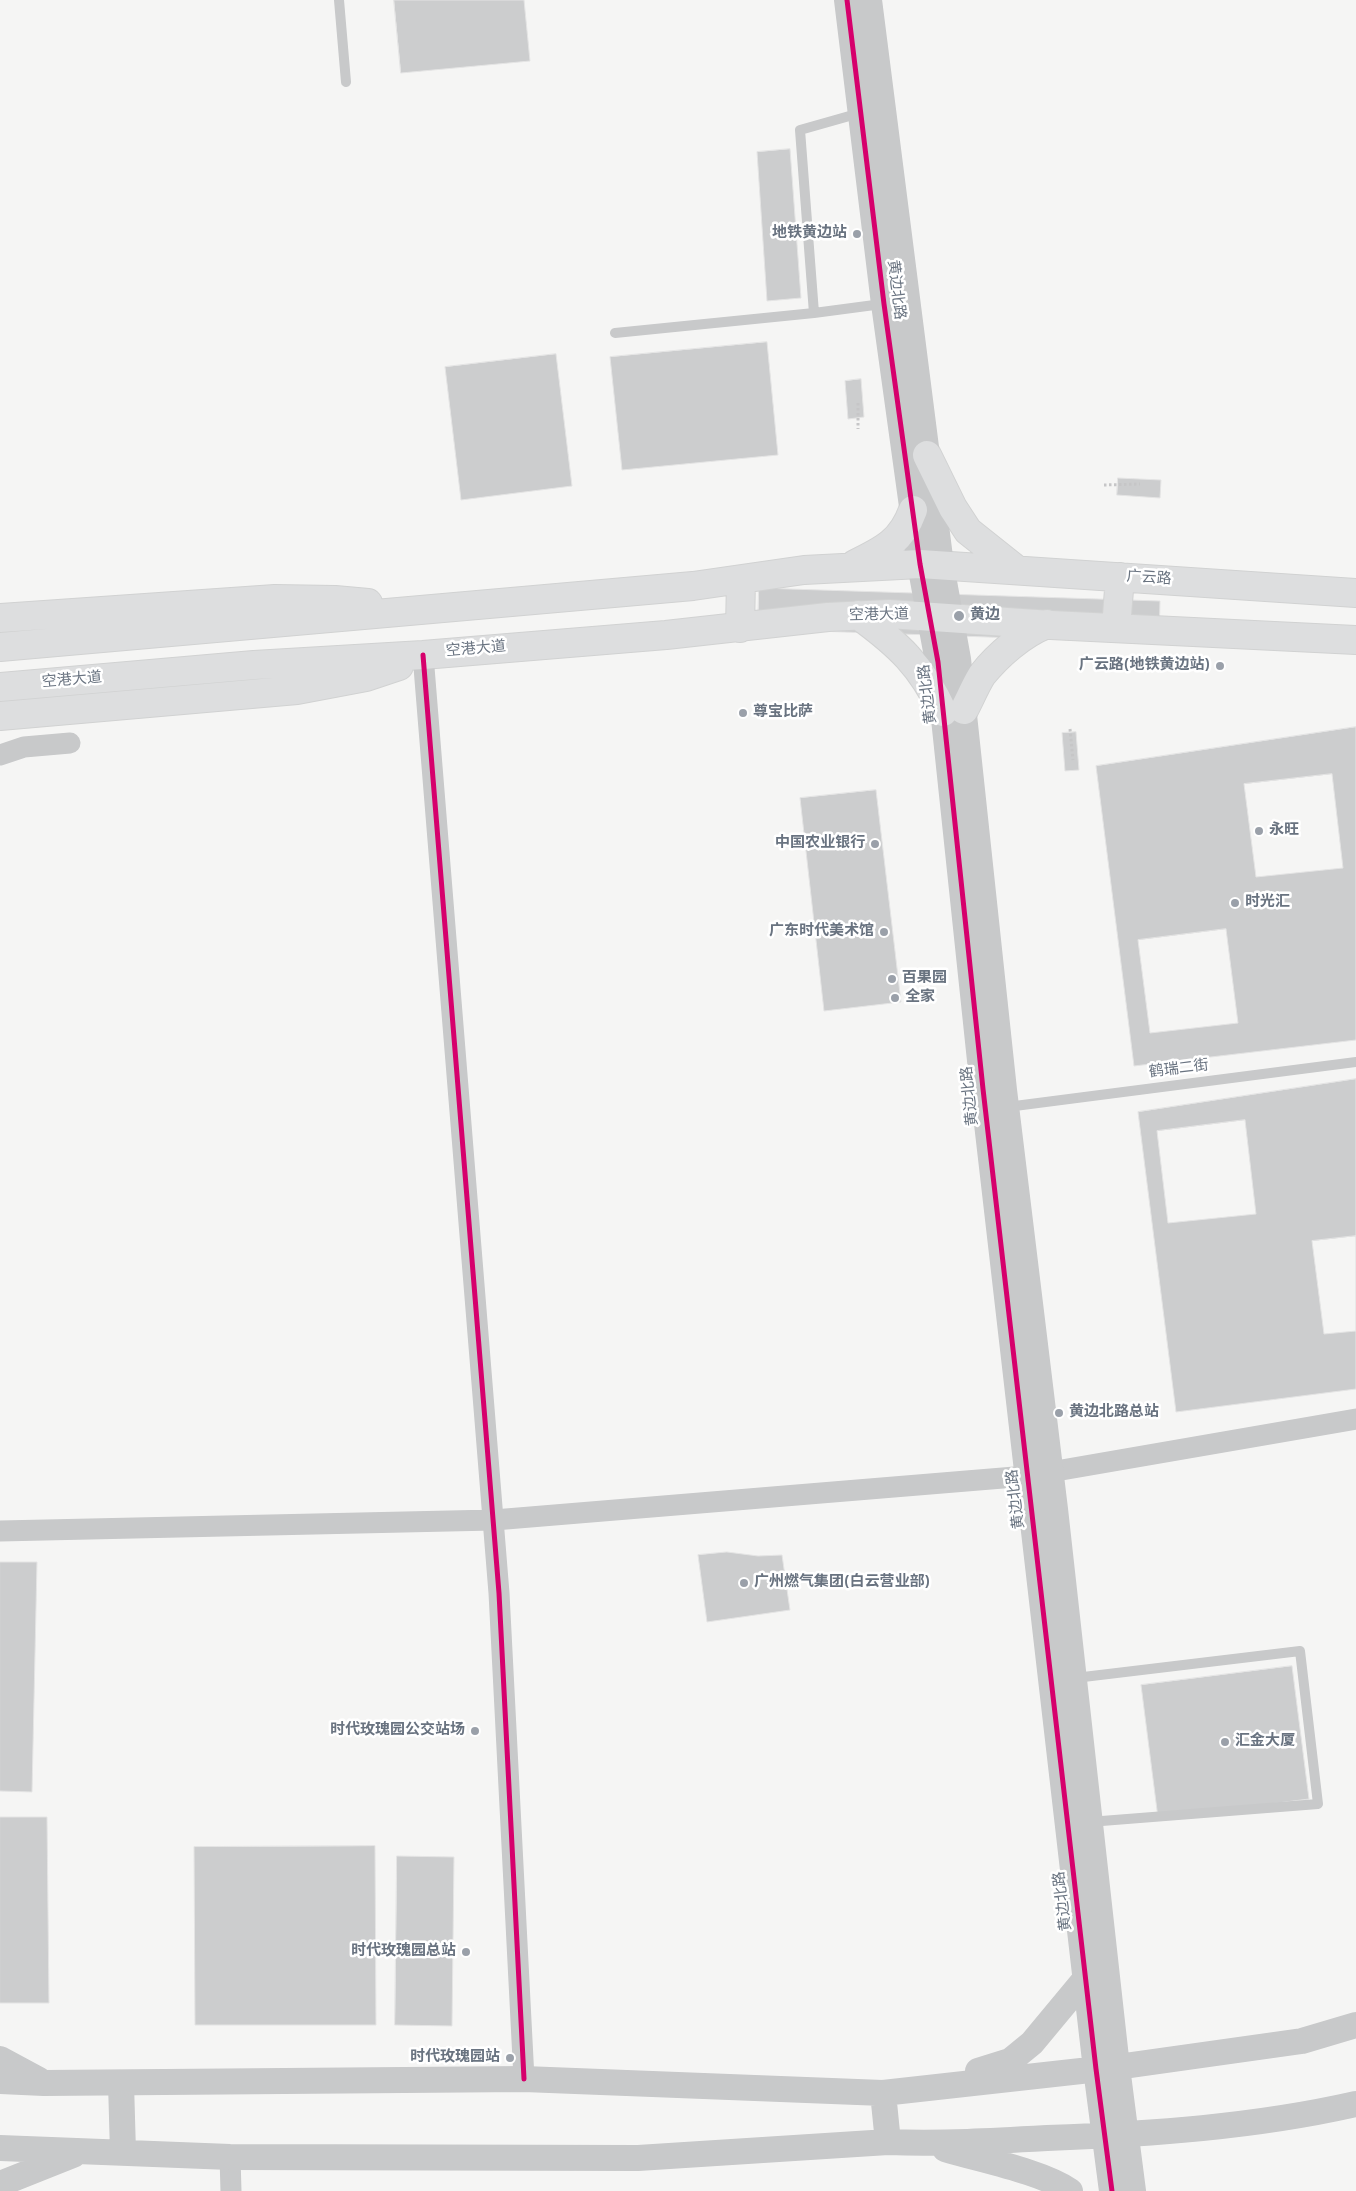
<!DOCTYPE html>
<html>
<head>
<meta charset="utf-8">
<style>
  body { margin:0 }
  canvas { display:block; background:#f5f5f4 }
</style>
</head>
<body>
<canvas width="1356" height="2191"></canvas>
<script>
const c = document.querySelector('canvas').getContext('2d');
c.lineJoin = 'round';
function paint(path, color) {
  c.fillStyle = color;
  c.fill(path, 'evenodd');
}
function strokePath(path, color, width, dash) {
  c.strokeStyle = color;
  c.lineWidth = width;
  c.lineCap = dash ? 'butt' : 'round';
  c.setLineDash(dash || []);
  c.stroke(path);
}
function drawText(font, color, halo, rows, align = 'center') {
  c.font = font + ' Overpass,"Noto Sans SC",sans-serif';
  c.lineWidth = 5;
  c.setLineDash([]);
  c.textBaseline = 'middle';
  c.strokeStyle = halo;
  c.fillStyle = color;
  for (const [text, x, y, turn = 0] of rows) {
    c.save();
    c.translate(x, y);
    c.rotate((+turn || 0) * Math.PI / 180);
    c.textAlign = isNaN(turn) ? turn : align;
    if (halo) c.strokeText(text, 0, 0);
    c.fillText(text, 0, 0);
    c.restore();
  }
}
const building = new Path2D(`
  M394,0h130l6,61 -129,12z
  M790,149l11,149 -34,3 -10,-149z
  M767,342l11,113 -156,15 -12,-113z
  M556,354l16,132 -111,14 -16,-133z
  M861,379l3,38 -16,2 -3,-38z
  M1118,478l43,2 -1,18 -43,-3z
  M759,588l401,13 -1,42 -401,-14z
  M1356,727v313l-222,26 -38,-300z
  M1076,732l3,38 -14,1 -3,-38z
  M1332,774l11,94 -87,9 -12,-93z
  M876,790l25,212 -77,9 -24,-213z
  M1226,929l12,94 -88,10 -12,-93z
  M1356,1079v310l-180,23 -38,-300z
  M1245,1120l11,94 -88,9 -11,-92z
  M1356,1236v95l-32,3 -12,-93z
  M727,1552l31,4 24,-1 8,55 -83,12 -9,-67z
  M0,1562h37l-5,230 -32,-1z
  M1292,1666l17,133 -151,19 -17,-133z
  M0,1817h47l2,186h-49z
  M375,1846l1,179h-181l-1,-178z
  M397,1856l57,1 -2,169 -57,-1z`);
const path = new Path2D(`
  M858,403v26
  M1104,485l36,-1
  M1070,729l3,31`);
const service = new Path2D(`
  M339,0l7,82
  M814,313l-14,-183 60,-17
  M615,333l199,-20 68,-9
  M1007,1107l349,-45
  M1075,1678l225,-27 18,153 -229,18`);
const minor = new Path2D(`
  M423,655l76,938 25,486
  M0,755l24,-8 46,-4
  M0,1531l494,-11 533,-44 329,-57
  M230,2157l1,34`);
const tertiary = new Path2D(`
  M847,0l37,304 36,260 18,98 45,427 113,980 16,122
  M869,0l72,565 17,94 46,431 51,419 62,558 16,124
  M0,2059l39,21
  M978,2071l32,-10 22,-18 54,-65
  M0,2081l44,2 480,-4 359,14 234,-26 185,-26 54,-16
  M121,2083l2,69
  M883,2093l5,49
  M0,2148l230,9 408,1 250,-16c53,2 106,-1 159,-4 103,-4 208,-11 309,-34
  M945,2149c36,11 95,22 125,42
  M0,2184l73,-29`);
const primary = new Path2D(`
  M927,455l26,53 15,23 49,39
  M855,564c29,-14 47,-23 58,-54
  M858,615c40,29 64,51 85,97
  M0,618l275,-19 60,1 33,3
  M740,628l1,-48
  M1116,628l4,-51
  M0,647l693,-61 111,-16 116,-6 436,29
  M0,687l254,-22 169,-10 243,-20 162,-18 61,-3 162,11 305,15
  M964,710c6,-11 11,-24 18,-35 16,-20 40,-41 65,-51
  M0,716l297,-26 69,-13 33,-11`);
const cycleway = new Path2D(`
  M847,0l37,304 36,260 18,98 45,427 113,980 16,122
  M423,655l76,938 25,486`);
const markers = [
  [857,234,5,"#9aa0a9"],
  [959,616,6,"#9aa0a9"],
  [1220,666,5,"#9aa0a9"],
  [743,713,5,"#9aa0a9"],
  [1259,831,5,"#9aa0a9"],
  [875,844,5,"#9aa0a9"],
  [1235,903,5,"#9aa0a9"],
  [884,932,5,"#9aa0a9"],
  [892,979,5,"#9aa0a9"],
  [895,998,5,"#9aa0a9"],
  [1059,1413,5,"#9aa0a9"],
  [744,1583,5,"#9aa0a9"],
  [475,1731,5,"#9aa0a9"],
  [1225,1742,5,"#9aa0a9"],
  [466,1952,5,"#9aa0a9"],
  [510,2058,5,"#9aa0a9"]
];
const poiNames = [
  ["地铁黄边站",847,234,"right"],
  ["黄边",970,616],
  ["广云路(地铁黄边站)",1210,666,"right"],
  ["尊宝比萨",753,713],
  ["永旺",1269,831],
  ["中国农业银行",865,844,"right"],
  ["时光汇",1245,903],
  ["广东时代美术馆",874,932,"right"],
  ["百果园",902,979],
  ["全家",905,998],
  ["黄边北路总站",1069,1413],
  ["广州燃气集团(白云营业部)",754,1583],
  ["时代玫瑰园公交站场",465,1731,"right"],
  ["汇金大厦",1235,1742],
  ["时代玫瑰园总站",456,1952,"right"],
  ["时代玫瑰园站",500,2058,"right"]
];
const streetNames = [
  ["黄边北路",895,290,83],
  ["广云路",1149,579,4],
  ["空港大道",879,616,-1],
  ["空港大道",476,650,-5],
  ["空港大道",72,681,-5],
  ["黄边北路",929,694,-97],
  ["鹤瑞二街",1179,1070,-7],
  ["黄边北路",971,1096,-96],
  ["黄边北路",1017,1499,-97],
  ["黄边北路",1064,1901,-97]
];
paint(building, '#cccdce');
strokePath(building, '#e4e4e4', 1);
strokePath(primary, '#d1d2d2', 30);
strokePath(path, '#c6c6c7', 3, [2.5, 2.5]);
strokePath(service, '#c8c9ca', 10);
strokePath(minor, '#c8c9ca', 21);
strokePath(tertiary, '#c8c9ca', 26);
strokePath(primary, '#dddedf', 28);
strokePath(cycleway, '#d6006c', 5);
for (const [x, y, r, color] of markers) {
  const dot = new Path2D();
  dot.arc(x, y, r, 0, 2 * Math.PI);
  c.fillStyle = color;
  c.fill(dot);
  strokePath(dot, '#fff', 2);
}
drawText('bold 15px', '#697380', '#fff', poiNames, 'left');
drawText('15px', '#697380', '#fff', streetNames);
</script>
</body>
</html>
